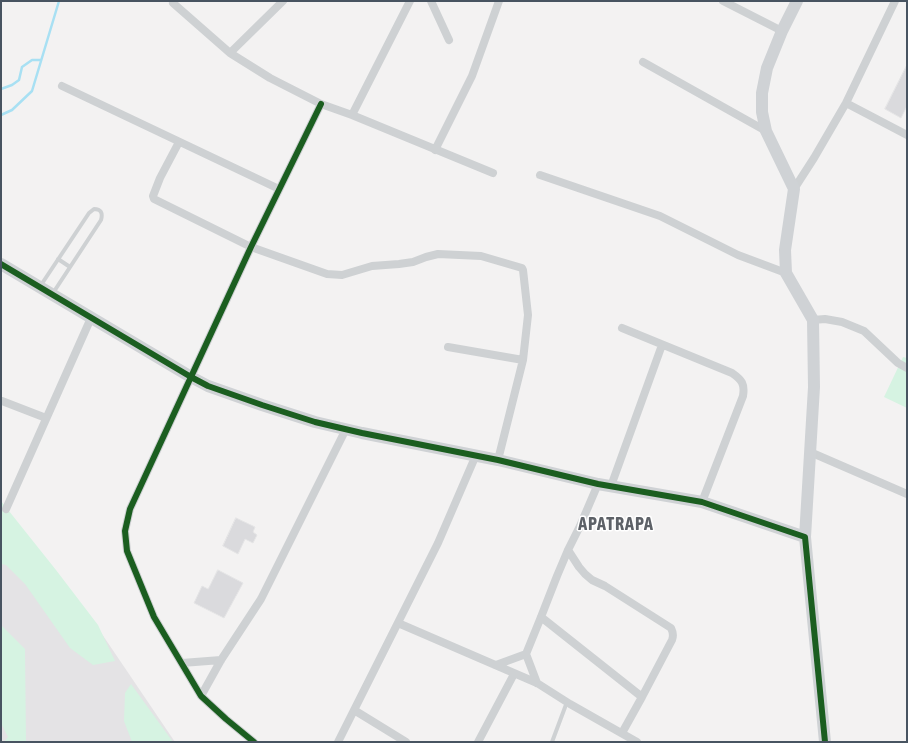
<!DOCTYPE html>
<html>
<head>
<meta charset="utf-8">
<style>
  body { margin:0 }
  #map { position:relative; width:908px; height:743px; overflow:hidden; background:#f3f2f2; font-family:"Asap Condensed",sans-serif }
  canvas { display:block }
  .frame { position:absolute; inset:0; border:2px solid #485461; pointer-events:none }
</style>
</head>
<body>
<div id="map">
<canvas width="908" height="743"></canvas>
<div class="frame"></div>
</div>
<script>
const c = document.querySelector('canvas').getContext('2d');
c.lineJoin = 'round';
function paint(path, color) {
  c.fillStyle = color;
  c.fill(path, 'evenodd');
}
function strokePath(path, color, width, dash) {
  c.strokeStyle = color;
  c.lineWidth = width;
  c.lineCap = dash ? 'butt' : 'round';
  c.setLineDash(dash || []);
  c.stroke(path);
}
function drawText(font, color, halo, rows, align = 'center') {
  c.font = font + ' "Asap Condensed",sans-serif';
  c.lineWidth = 3;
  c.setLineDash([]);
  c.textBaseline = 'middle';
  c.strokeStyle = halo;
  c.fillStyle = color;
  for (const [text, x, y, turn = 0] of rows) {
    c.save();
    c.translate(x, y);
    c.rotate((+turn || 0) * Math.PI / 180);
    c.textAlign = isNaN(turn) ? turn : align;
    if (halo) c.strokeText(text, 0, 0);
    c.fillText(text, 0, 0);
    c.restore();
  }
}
const education = new Path2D(`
  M1,503l84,106 90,133h-174z`);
const green = new Path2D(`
  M903,357l4,1v50l-23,-11z
  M1,501l55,69 42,55 17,36 -22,4 -23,-17 -45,-64 -19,-19 -5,-1z
  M1,625l24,24 1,93h-22l4,-5 -7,-14z
  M131,684l42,58h-21l-1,-1 -6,1h-13l-8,-21 1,-28z`);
const stream = new Path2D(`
  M1,89l11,-4 7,-5 3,-13 10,-7h9
  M1,115l11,-5 20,-19 27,-90`);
const building = new Path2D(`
  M907,65v41l-6,12 -16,-9z
  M236,518l19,9 -2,5 4,3 -4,8 -8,-4 -7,15 -15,-8z
  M218,570l25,13 -19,35 -30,-15 8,-17 6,3z`);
const lane = new Path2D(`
  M58,259l12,8
  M41,285l48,-72 5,-4c7,0 9,4 7,11l-48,73
  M552,742l15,-40`);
const street = new Path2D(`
  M431,1l18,39
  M723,1l59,30
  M173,3l57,50 40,25 51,26 31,11 141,58
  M230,53l53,-52
  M643,62l123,69
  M62,86l217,103
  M846,103l61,32
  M352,115l58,-114
  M179,142l-19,36 -7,18 1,3 97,48 76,27 15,1 30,-9 27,-2 14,-2 13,-5 12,-3 43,2 41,12 1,2 5,45 -5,45 -25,100
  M435,150l37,-74 27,-75
  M540,175l120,41 78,39 48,18
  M794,189l20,-31 32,-55 49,-102
  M813,320l12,-1 17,3 22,9 34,32 9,5
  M622,328l110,45c10,7 13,11 11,23l-41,106
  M448,347l75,13
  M2,401l44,17
  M810,452l97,42
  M611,486l51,-141
  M6,509l85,-191
  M568,550l11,17 6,7 7,6 13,6 66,42c2,4 3,7 1,12l-30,57 -20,36
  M541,617l101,80
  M398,623l139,60 33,21 67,38
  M182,663l39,-3
  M496,665l30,-11
  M537,683l-11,-29 15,-37 16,-41 11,-26 12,-24 18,-42
  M201,696l20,-36 40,-61 85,-170
  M354,710l52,32
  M254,742l-28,-23 -25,-23 -47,-79 -27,-66 -2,-20 5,-22 121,-262 70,-143
  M338,742l100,-199 38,-88
  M478,742l36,-68`);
const secondary = new Path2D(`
  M797,1l-15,30 -15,37 -5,25v19l4,19 28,58 -9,61 1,23 27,47 1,67 -9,150
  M1,264l190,113 17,9 54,19 53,17 47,11 136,27 100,24 104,18 103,35 20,205`);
const cycleway = new Path2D(`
  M1,264l190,113 17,9 54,19 53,17 47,11 136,27 100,24 104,18 103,35 20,205
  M254,742l-28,-23 -25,-23 -47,-79 -27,-66 -2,-20 5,-22 121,-262 70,-143`);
const districtNames = [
  ["APATRAPA",616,524]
];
paint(education, '#e4e3e5');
paint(green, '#d6f3e2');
strokePath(stream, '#a8e0f3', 2.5);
paint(building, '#dadadd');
strokePath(building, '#e4e4e5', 1);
strokePath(lane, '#ced1d3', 4);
strokePath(street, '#ced1d3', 8);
strokePath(secondary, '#cfd2d5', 12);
strokePath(cycleway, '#1b5e20', 6);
c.letterSpacing = '1px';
drawText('bold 18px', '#5d6167', '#fff', districtNames);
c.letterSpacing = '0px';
</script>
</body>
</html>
